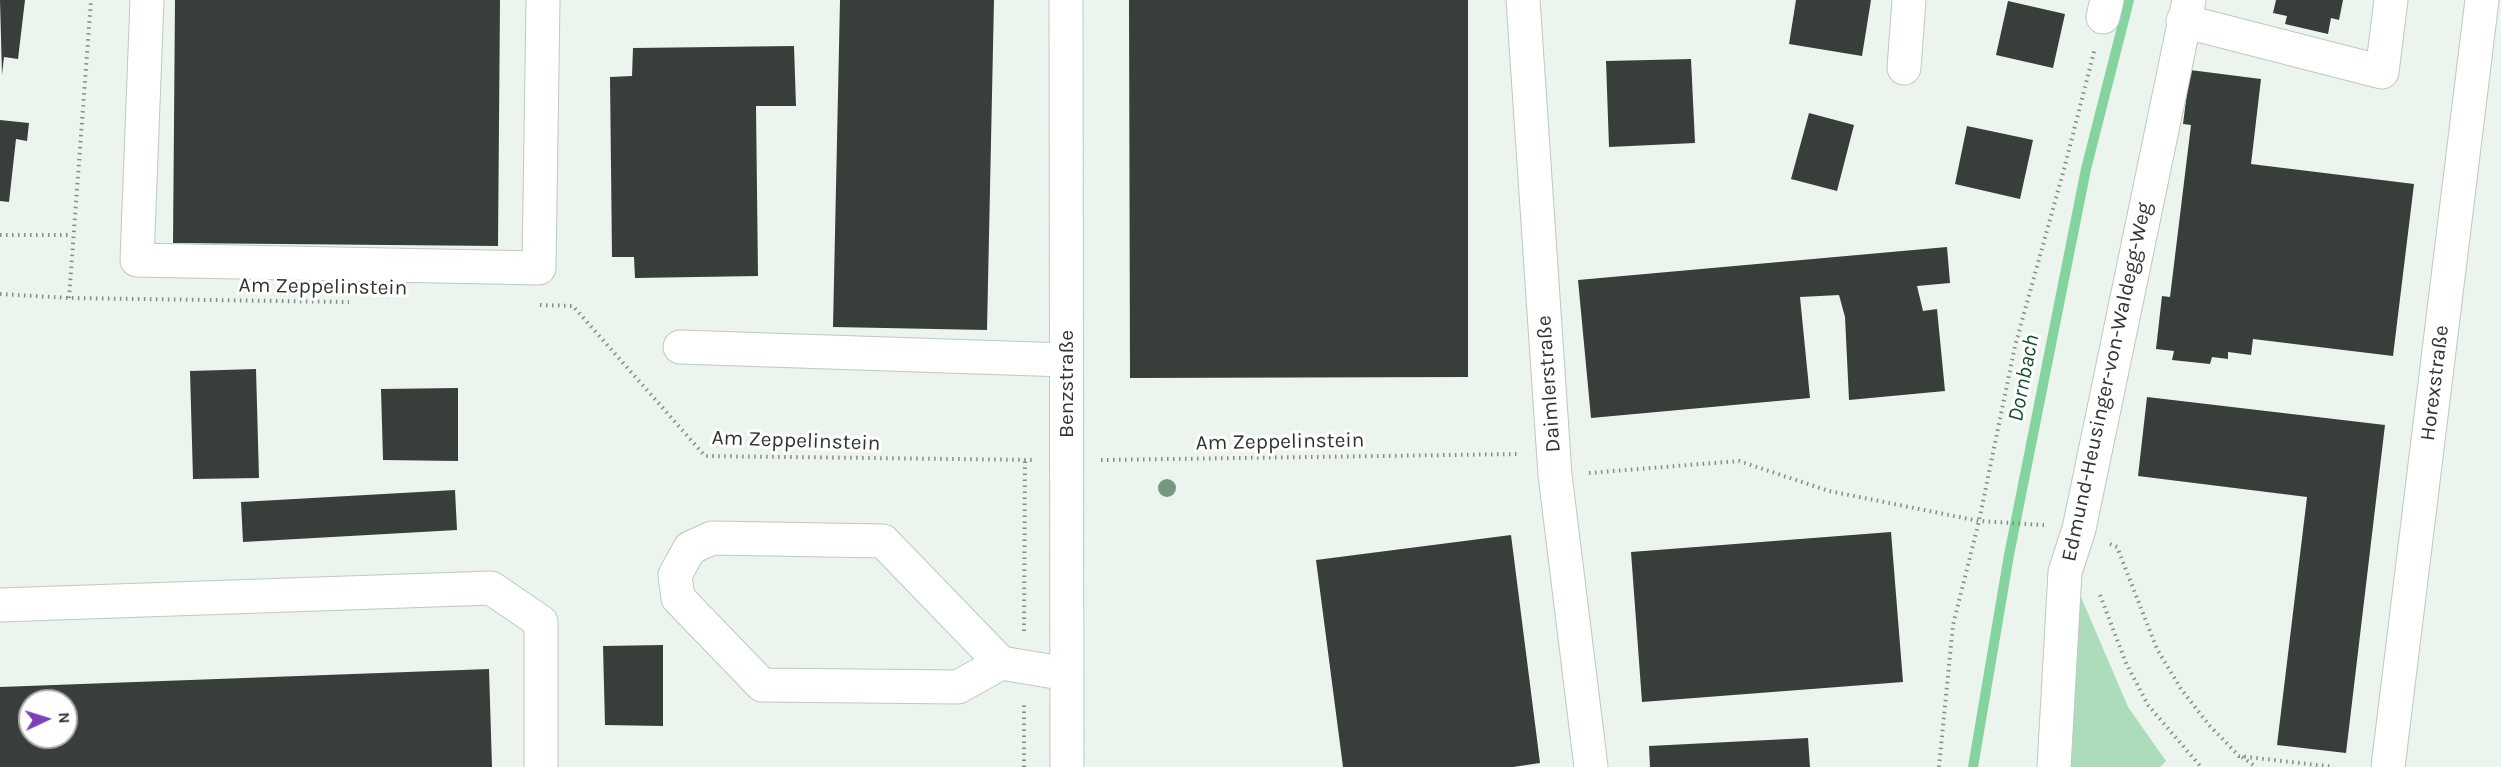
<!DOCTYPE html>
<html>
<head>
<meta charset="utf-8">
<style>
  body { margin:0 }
  #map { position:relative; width:2501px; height:767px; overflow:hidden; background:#ebf4ed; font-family:Karla,sans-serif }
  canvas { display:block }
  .north { position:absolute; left:18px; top:689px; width:60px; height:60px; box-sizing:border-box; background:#fff; border:2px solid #adaead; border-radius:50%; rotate:86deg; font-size:16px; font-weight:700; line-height:24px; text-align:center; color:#313431 }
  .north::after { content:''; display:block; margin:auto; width:21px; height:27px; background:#7c41b7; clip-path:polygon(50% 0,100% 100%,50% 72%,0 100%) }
</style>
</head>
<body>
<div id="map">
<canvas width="2501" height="767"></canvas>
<div class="north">N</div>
</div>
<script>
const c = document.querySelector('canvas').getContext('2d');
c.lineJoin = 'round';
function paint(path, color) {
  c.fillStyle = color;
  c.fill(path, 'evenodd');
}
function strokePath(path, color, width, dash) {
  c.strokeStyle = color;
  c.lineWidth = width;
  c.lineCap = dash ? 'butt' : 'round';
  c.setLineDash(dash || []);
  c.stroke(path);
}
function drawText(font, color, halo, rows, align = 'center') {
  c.font = font + ' Karla,sans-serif';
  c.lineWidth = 6;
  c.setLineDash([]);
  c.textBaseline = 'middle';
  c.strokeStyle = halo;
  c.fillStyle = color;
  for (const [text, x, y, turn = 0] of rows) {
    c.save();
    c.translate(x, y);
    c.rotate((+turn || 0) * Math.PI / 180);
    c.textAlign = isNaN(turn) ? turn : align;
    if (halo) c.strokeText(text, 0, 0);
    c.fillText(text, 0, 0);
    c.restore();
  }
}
const green = new Path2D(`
  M2078,590l50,117 38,54 -6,6h-95z`);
const stream = new Path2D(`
  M1973,767l36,-212 77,-386 43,-169`);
const building = new Path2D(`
  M0,0h25l-7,59 -14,-2 -2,18z
  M175,0h325l-2,246 -325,-3z
  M840,0h154l-7,330 -154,-3z
  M1129,0h339v377l-338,1z
  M1796,0h75l-9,56 -73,-12z
  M2276,0h67l-4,20 -8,-2 -3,16 -43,-10 2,-8 -14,-3z
  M2008,1l57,13 -12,54 -57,-13z
  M794,46l2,60h-40l2,170 -123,2 -1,-21h-22l-2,-180 22,-1 1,-28z
  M1691,59l4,84 -86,4 -3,-86z
  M2190,70l71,9 -10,85 163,20 -21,172 -140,-17 -2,16 -23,-3v7l-16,-2 -2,7 -38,-4 2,-9 -18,-2 6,-53 8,1 21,-172 -8,-1z
  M1809,113l45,12 -17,66 -46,-12z
  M0,120l29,3 -2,18 -11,-2 -7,63 -9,-1z
  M1967,126l66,14 -13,59 -65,-15z
  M1947,247l3,36 -33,3 6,25 14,-2 8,82 -96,9 -4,-83 -6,-22 -39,2 10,101 -219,20 -13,-138z
  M256,369l3,109 -66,1 -3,-108z
  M458,388v73l-75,-1 -2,-71z
  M2147,397l238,28 -39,328 -69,-8 30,-248 -169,-21z
  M455,490l2,40 -214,12 -2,-40z
  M1891,532l12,150 -261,20 -11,-150z
  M1511,535l29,228 -27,4h-170l-27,-207z
  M663,645v81l-58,-1 -2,-79z
  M489,669l3,98h-492v-80zM30,701h36v36h-36z
  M1808,738l2,29h-160l-1,-21z`);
const path = new Path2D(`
  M0,235h72
  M0,294l69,4 280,4
  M69,298l22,-298
  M540,305l33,1 132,150 329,4
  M1101,460l419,-6
  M1589,473l150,-12 90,30 150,30 65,4
  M2110,544l7,3 40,102 24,40 28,36 30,31 95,11
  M2100,595l26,68 22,42 53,62
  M1024,631l1,-171
  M2242,757l14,10
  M1024,767v-65
  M1939,767l14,-142 26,-104 36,-175 49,-177 31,-121`);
const minor = new Path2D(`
  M147,0l-10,260 402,8 4,-268
  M1066,0l1,767
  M1523,0l32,475 36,292
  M2103,17l4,-17
  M2183,21l199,51 9,-72
  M1904,68l5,-68
  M680,347l386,13
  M0,605l491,-17 50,34v145
  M1001,663l-118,-122 -171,-3 -22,10 -15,27 3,23 84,87 196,2 43,-24 66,11
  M2054,767l11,-195 14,-43 110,-529
  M2388,767l94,-767`);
const trees = [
  [1167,488]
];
const streetNames = [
  ["Am Zeppelinstein",323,287,1],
  ["Edmund-Heusinger-von-Waldegg-Weg",2107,382,-78],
  ["Horexstraße",2435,383,-83],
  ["Benzstraße",1067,384,-90],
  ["Daimlerstraße",1549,384,-94],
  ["Am Zeppelinstein",796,441,2],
  ["Am Zeppelinstein",1280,442,-1]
];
const waterNames = [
  ["Dornbach",2024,378,-79]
];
paint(green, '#acdcba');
strokePath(stream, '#85d39f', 10);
paint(building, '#383f3a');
strokePath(minor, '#bfc8c1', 35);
strokePath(path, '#868c87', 4, [1.5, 4.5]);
strokePath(minor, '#fff', 33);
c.fillStyle = '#749882';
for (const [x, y] of trees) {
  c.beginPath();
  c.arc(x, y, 9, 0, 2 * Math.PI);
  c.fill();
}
drawText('21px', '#313431', '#fff', streetNames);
drawText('italic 22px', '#154f2d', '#fff', waterNames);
</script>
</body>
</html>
